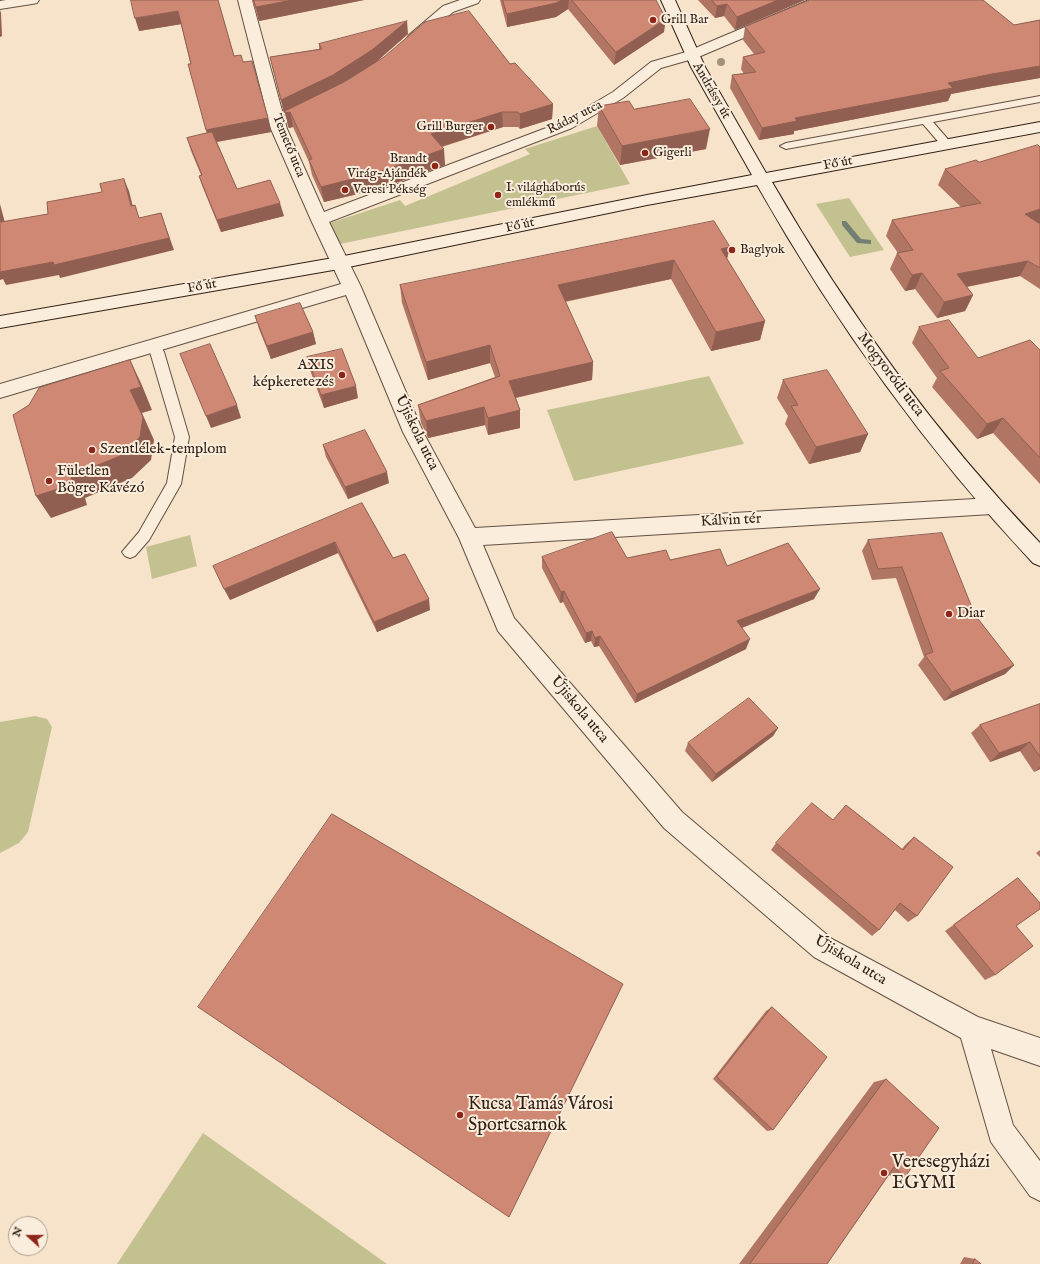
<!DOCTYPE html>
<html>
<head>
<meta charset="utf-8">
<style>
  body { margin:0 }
  #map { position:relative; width:1040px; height:1264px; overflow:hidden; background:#f7e3c9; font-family:"IM FELL English",serif }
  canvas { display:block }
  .north { position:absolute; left:8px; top:1216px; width:40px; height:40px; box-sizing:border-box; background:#faeddc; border:1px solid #aa9b8d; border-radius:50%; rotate:291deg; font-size:11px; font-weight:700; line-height:16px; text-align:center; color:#322016 }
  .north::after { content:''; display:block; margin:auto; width:14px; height:18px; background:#8f2418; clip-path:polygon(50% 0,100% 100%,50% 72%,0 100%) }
</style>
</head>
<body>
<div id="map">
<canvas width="1040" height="1264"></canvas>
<div class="north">N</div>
</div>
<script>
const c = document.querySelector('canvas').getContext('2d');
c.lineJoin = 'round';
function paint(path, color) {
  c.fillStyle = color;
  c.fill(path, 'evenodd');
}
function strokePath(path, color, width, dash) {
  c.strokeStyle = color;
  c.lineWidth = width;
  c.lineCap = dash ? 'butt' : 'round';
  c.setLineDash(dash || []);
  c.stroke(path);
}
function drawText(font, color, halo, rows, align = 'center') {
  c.font = font + ' "IM FELL English",serif';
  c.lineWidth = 4;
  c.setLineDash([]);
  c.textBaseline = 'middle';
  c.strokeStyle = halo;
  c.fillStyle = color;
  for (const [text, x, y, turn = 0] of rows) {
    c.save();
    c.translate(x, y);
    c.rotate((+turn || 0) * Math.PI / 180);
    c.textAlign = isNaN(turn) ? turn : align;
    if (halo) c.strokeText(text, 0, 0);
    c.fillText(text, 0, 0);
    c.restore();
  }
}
const green = new Path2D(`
  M597,126l33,58 -290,60 -10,-21 70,-23 5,6 125,-52 -5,-5z
  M849,198l35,52 -34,7 -34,-53z
  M709,376l35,68 -170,37 -27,-71z
  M190,535l7,31 -45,13 -6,-32z
  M35,716l12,3 5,8 -24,105 -9,11 -19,10v-131z
  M203,1133l184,131h-270z`);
const stream = new Path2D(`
  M842,221h4l15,18 10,1v4l-14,-1 -15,-18z`);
const lane = new Path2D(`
  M1040,96v6l-107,20 19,22 -6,3 -4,-1 -19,-22 -137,25 -6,-3 6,-3z
  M153,340l5,2 6,10 25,85 -8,47 -32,56 -14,16 -5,2 -5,-2 -3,-4 17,-20 28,-49 8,-46 -25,-85 -4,-7 2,-3z`);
const street = new Path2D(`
  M6,0h33l-2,3 -5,1 -32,5v-8z
  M238,0h14l35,129 37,83 238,-90 51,-30 38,-30 35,-10 123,-52h19l-2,3 -130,55 -35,10 -38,30 -51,30 -243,94 32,65 62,145 52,96 517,-30 7,2 3,6 -3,6 -7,2 -509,31 31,73 168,194 150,127 146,78 62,21v28l-49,-17 22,76 27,36v40l-10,-5 -39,-54 -30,-104 -147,-81 -150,-129 -166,-197 -39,-93 -56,-106 -57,-137 -346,103v-14l341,-100 -30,-64 -40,-91z
  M460,0h20l-2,3 -25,9 -34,29h-10l-2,-3 2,-3 34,-29z`);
const secondary = new Path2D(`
  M661,0h14l30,67 61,106 274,-51v10l-268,50c75,130 164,252 268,361v23l-7,-3c-107,-114 -199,-242 -276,-378l-110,20 -308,64 -339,59v-12l339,-59 308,-62 105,-20 -61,-108z`);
const trees = [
  [721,62]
];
const wall = new Path2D(`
  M218,0l16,56 9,6 28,70 -54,10 20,47 47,27 -63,16 -18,-44 -4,-12 2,-1 -10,-24 -4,-13 20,-5 -26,-109 -42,7z
  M252,0h112l-105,21z
  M500,0h156l8,32 -50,33 -46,-56 -12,8 -49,10z
  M698,0h107l-70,30 -11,-14 -9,2z
  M1040,20v58l-53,9 -36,7 -3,7 -154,30v3l-35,6 -29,-52 2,-13 12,-1 -3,-5 2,-12 11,-3 -11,-14 2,-13 269,-2z
  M408,34l-31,27 133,3 43,40 -1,15 -32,10 -2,-2h-15l-61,20 3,18 -66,24 -55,13 -12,-27 -3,-13 -16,-35 -4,1 -1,-1 -3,-15 -1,1 -14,-56 49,-8v-5z
  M599,106l35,3 72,40 -86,16 -23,-39z
  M945,169l95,55v65l-20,-13 -53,11 6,8 -8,16 -28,7 -22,-29 -10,2 -15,-22 7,-16h1l-12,-17 6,-16 69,-13 -23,-22z
  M730,247l-3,12 38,62 -5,19 -49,11 -40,-72 -106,23 28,60 -1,18 -76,18 4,12v18l-32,7 -3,-10 -57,13 -7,-15 -3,-18 77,-28 -5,-14 -62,17 -26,-77 -2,-18z
  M255,316l58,16 3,12 -45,15 -12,-30z
  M919,327l59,31 62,-8v134l-47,-51 -16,6 -45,-52 5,-9 -25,-35z
  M307,357l51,41 -34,10 -14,-38z
  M783,380l85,54 -8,18 -51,12 -24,-40 3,-8 -11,-18z
  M323,445l66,38 -41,16 -22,-42z
  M362,503l31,55 37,52 -53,22 -39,-79 -108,47z
  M868,540l107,75 39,50 -9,9 -61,27 -26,-36 6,-8 -28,-79 -24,2 -10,-29z
  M542,557l85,1 43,2 57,6 87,33 -72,29 4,21 -111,54 -36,-57 -5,1 -3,-6 -6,2 -22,-41 -3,1 -18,-35z
  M1040,704v65l-6,3 -14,-21 -30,11 -19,-29 9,-8z
  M778,728l-5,8 -61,46 -27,-31 3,-8z
  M833,820l69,29 4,-5 8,-7 3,79 -9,6 -13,-12 -16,20 -7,6 -101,-86 5,-7z
  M1040,850v7l-4,-4z
  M1018,878l-2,48 -21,49 -10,5 -40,-49 63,-46z
  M772,1007l1,123 -6,1 -54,-52 53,-68z
  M886,1079l19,98h-13l-3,-2 -62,89h-88l135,-182z
  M964,1257l11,2 6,5h-21z`);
const shadedWall = new Path2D(`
  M293,0h71l-105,21 -3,-14z
  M562,0h7l-1,9 -12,8 -49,10v-13z
  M778,0h27l-70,30 2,-13z
  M727,4l-3,12 -9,2 2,-12z
  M0,10l1,3 1,23 -2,1z
  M178,11l4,13 -43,7 -4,-13z
  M666,19l-2,13 -50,33 2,-13z
  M407,21l1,13 -34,30 -39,25 -51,24 -3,-13z
  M1040,66v12l-53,9 -36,7 -3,7 -154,30v3l-35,6 3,-12 33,-10 153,-35 44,-9z
  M553,104l-1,15 -32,10v-15z
  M290,112l3,15 -4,1 -4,-15z
  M502,112l1,15 -70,22 -2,-15z
  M268,118l3,14 -61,11 -4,-13z
  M710,129l-4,20 -86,16 2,-19z
  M444,149l1,16 -66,24 -55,13 -3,-15z
  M124,179l5,12 7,28 -5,-13z
  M280,203l4,13 -63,16 -4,-12z
  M0,204l8,30 -7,-12 -1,-5z
  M1040,209v14l-23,7 8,-16z
  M161,213l13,37 -114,28 -1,-3 -53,10 -3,-6 -3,1v-12z
  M730,247l-5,19 -4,-17z
  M674,260l-3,19 -114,24 1,-18z
  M1028,261l-8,15 -71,14 8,-16z
  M922,273l-7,16 -10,2 7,-16z
  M973,295l-8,16 -28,7 7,-16z
  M765,321l-5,19 -49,11 5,-19z
  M313,332l3,12 -45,15 -4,-13z
  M490,345v18l-62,17 -2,-18z
  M130,360l11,23 11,27 -10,3 12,27 -3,20 -19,18 -47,20 2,7 -36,13 -15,-22 35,-20 59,-86z
  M593,362l-1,18 -83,19v-18z
  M356,386l2,12 -34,10 -3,-13z
  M237,405l4,13 -30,10 -5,-12z
  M484,407l1,18 -57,13 -2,-17z
  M520,410v18l-32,7v-17z
  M1003,418l-10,15 -16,6 10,-15z
  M868,434l-8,18 -51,12 7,-17z
  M387,472l2,11 -41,16 -3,-12z
  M335,542l3,11 -108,47 -6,-11z
  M820,589l-6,10 -81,32 4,-10z
  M564,591l-1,11 -3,1 1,-11z
  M429,599l1,11 -53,22 -3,-10z
  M592,631l-1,10 -6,2 1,-10z
  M600,636l-1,10 -5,1 1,-9z
  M750,639l-4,10 -111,54 2,-9z
  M1014,665l-9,9 -61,27 8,-9z
  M778,728l-5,8 -61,46 4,-8z
  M1030,742l-10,9 -30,11 9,-9z
  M1040,767v2l-6,3z`);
const building = new Path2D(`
  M131,0h87l16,56 7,-1 2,7 9,-1 16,57 -62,12 -18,-66h3l-13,-53 -43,7z
  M254,0h39l-37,7z
  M503,0h59l-6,3 -49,11z
  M572,0h84l10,19 -50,33z
  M712,0h66l-41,17 -10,-13 -10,2z
  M810,0h173l31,25 26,-5v46l-48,8 -44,9 5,5 -158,30 2,3 -35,7 -30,-53 24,-3 -13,-15 22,-5 -20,-25z
  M469,11l41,53 5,-1 38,41 -33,10 -2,-2h-16l-71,22 13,15 -68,24 -55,14 -12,-27 3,-1 -22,-47 -5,1v-2l59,-29 40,-25 41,-35z
  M407,21l-35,29 -39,25 -52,25 -11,-43 52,-8 -3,-5z
  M690,99l20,30 -88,17 -23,-40 30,-5 5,8z
  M212,132l25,57 33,-9 10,23 -63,17 -18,-44 3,-1 -15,-37z
  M1038,145l2,2v62l-15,5 15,10v44l-12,-7 -71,13 16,21 -29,7 -22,-29 -10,2 -15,-22 16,-3 -21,-30 89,-17 -36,-34 31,-9 3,2z
  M124,179l7,27 4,-1 4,13 22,-5 8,25 -115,27 -1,-3 -53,10v-55l1,5 47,-8 -1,-12 55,-10 -2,-8z
  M714,221l16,26 -9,2 44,72 -49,11 -42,-72 -116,25 35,77 -84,19 11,29 -32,8 -4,-11 -58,14 -8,-16 82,-29 -10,-31 -64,17 -26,-77z
  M300,303l13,29 -46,14 -12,-30z
  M949,320l29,38 52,-18 10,10v108l-37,-40 -16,6 -47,-53 9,-3 -30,-41z
  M210,344l27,61 -31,11 -26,-62z
  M342,349l14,37 -35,9 -14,-38z
  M130,360l11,27 -11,3 13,27 -3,20 -20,19 -49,20 2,8 -37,12 -23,-81 16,-10 10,-17z
  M827,370l41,64 -52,13 -25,-41 7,-1 -15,-25z
  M365,430l22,42 -42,15 -22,-42z
  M362,503l31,55 12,-4 24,45 -55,23 -39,-80 -111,47 -11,-23z
  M612,532l15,26 39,-8 4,10 50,-11 7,17 61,-23 32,46 -83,32 13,18 -113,55 -37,-58 -5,2 -3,-7 -6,2 -22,-42 -3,1 -19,-35z
  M942,533l33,82 39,50 -62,27 -27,-37 8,-3 -31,-85 -24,2 -10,-29z
  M749,698l29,30 -62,46 -28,-31z
  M1040,704v53l-10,-15 -31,11 -19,-28z
  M812,803l21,17 13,-15 57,45 11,-13 39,30 -36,49 -17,-13 -21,27 -103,-87z
  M332,814l291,170 -114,233 -311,-210z
  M1018,878l22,25v6l-24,17 17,20 -38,29 -41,-50z
  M772,1007l55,50 -54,73 -56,-53z
  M886,1079l53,49 -34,49 -11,-10 -67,97h-77z
  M975,1259l6,5h-8z`);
const markers = [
  [653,20,4,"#8f2418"],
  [491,127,4,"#8f2418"],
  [645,153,4,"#8f2418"],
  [435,166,4,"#8f2418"],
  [345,190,4,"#8f2418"],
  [498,195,4,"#8f2418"],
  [732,250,4,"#8f2418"],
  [342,375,4,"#8f2418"],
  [92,450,4,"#8f2418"],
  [49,481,4,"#8f2418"],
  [949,614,4,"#8f2418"],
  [460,1115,4,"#8f2418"],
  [884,1173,4,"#8f2418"]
];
const farPoinames = [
  ["Grill Bar",661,20],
  ["Grill Burger",483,127,"right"],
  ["Gigerli",653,153],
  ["Brandt",427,159,"right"],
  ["Virág-Ajándék",427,174,"right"],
  ["I. világháborús",506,188],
  ["emlékmű",506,203],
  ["Veresi Pékség",353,190],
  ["Baglyok",740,250]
];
const farStreetnames = [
  ["Andrássy út",711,91,60],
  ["Ráday utca",575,118,-27],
  ["Temető utca",288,146,68],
  ["Fő út",838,164,-10],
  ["Fő út",520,226,-12],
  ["Fő út",202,287,-10]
];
const poiNames = [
  ["AXIS",334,366,"right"],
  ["képkeretezés",334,383,"right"],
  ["Szentlélek-templom",100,450],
  ["Fületlen",57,472],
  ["Bögre Kávézó",57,489],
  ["Diar",957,614]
];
const streetNames = [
  ["Mogyoródi utca",890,375,53],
  ["Újiskola utca",416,433,64],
  ["Kálvin tér",731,521,-3],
  ["Újiskola utca",579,710,50],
  ["Újiskola utca",850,961,31]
];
const nearPoinames = [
  ["Kucsa Tamás Városi",468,1105],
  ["Sportcsarnok",468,1126],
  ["Veresegyházi",892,1163],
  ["EGYMI",892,1184]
];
paint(green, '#c4c191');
paint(stream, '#737f73');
strokePath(lane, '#635143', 2);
strokePath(street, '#635143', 2);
strokePath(secondary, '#322016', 2);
paint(lane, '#faeddc');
paint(street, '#faeddc');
paint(secondary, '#faeddc');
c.fillStyle = '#a3927b';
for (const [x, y] of trees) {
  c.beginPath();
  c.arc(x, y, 4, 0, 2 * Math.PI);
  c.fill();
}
paint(wall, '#b17564');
paint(shadedWall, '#905f51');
paint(building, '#ce8874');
strokePath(building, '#905f51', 1);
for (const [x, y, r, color] of markers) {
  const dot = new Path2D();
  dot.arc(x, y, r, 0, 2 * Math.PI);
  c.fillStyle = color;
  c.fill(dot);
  strokePath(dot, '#faeddc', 1.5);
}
drawText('13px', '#322016', '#faeddc', farPoinames, 'left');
drawText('13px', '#322016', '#faeddc', farStreetnames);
drawText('15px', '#322016', '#faeddc', poiNames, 'left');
drawText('15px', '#322016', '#faeddc', streetNames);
drawText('18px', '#322016', '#faeddc', nearPoinames, 'left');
</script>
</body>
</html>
